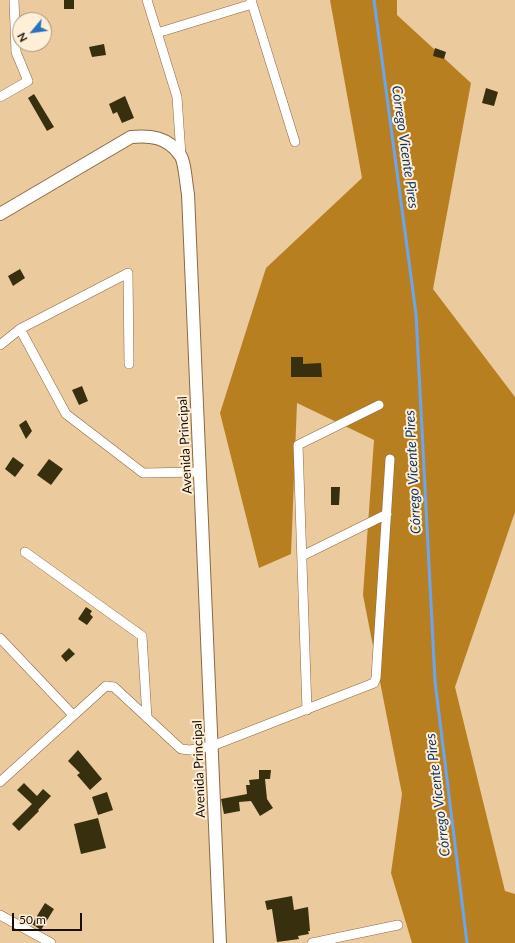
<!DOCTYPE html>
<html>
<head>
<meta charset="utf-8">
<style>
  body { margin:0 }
  #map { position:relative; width:515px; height:943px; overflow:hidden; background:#ebca9e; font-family:Lato,sans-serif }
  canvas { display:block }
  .north { position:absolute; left:12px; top:12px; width:40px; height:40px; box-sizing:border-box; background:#ffeed8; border:1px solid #a39482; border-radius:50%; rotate:241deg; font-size:11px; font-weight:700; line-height:16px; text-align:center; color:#190e01 }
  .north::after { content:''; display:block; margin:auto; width:14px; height:18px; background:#2970c1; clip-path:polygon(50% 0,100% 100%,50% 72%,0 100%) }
  .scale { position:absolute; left:12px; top:913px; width:70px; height:18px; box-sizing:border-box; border:2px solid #190e01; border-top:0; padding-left:5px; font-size:12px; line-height:14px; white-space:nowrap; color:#190e01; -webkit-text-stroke:3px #ffeed8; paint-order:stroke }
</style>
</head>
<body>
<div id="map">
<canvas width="515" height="943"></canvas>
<div class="north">N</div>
<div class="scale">50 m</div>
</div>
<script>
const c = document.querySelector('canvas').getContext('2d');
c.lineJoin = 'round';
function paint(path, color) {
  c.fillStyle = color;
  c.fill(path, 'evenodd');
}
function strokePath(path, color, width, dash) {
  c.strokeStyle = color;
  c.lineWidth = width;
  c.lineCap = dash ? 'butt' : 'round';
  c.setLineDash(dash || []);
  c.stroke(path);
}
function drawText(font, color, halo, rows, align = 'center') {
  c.font = font + ' Lato,sans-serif';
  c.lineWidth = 4;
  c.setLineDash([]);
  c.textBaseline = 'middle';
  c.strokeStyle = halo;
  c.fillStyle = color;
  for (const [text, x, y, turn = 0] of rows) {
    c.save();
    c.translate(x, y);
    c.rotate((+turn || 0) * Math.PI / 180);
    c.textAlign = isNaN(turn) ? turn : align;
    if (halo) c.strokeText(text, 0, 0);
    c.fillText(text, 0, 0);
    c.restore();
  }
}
const forest = new Path2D(`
  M330,0h67v15l74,68 -38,206 82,108v115l-60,175 50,204 10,3v49h-103l-21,-70 11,-79 -39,-199 11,-155 -77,-37 -6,151 -32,14 -39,-155 46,-145 96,-90z`);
const stream = new Path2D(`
  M374,0l42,314 19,367 32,262`);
const building = new Path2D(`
  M64,0h10v9h-10z
  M104,44l2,11 -14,2 -3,-10z
  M435,48l11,4 -2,7 -11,-3z
  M486,88l12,4 -4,14 -12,-3z
  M34,94l20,33 -7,4 -19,-33z
  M125,96l9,22 -12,5 -5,-11 -4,2 -4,-10z
  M20,269l5,9 -12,8 -5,-10z
  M291,357h12v7l18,-1 1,14h-31z
  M82,386l6,15 -9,4 -7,-15z
  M26,420l6,11 -6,8 -7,-14z
  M13,457l11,8 -9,12 -10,-8z
  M49,459l14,10 -12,16 -14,-10z
  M331,487h9l-1,18h-8z
  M86,607l6,4 -2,3 3,3 -6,8 -9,-6z
  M69,648l6,6 -9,8 -5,-6z
  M78,750l24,29 -12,11 -13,-15 3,-2 -12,-12z
  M259,770h12l-1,9h-5l2,20 6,9 -13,8 -9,-15 -12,1 1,9 -16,3 -3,-15 26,-5 -1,-9h4l-1,-5 10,-1z
  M24,783l13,13 6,-7 8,7 -13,14 1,1 -20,20 -7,-7 20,-20 -15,-14z
  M107,792l6,18 -15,5 -6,-18z
  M98,818l8,30 -25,6 -7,-30z
  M292,896l2,14 14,-3 2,24h-2l1,3 -11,2 1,3 -22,3 -5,-33 -5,1 -2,-9z
  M45,903l9,6 -13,21 -9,-6z`);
const street = new Path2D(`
  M147,0l30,97 4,58
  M251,0l44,142
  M157,33l95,-29
  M0,97l28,-16 -12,-29 -2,-52
  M20,329l46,85 77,59 57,-1
  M0,345l20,-16 108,-56 1,91
  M25,552l117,84 5,82
  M302,556l85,-42
  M0,638l73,77
  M307,710l-9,-265 81,-40
  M0,782l106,-96 8,1 67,62 9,1 22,-4 162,-63 2,-5 14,-219
  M0,915l51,28
  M312,943l86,-18`);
const secondary = new Path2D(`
  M0,214l131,-77c19,-2 37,0 49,18 5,6 6,30 8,39l32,749`);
const streetNames = [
  ["Avenida Principal",185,445,-93],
  ["Avenida Principal",199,769,-92]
];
const waterNames = [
  ["Córrego Vicente Pires",405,147,82],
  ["Córrego Vicente Pires",413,472,-93],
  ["Córrego Vicente Pires",438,795,-97]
];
paint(forest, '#b87f21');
strokePath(stream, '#6aa6ef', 3);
paint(building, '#382f0f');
strokePath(street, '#896b42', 10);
strokePath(secondary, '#896b42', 14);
strokePath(street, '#fff', 9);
strokePath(secondary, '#fff', 12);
drawText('13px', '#190e01', '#ffeed8', streetNames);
drawText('italic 14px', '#0d3765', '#ffeed8', waterNames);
</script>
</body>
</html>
